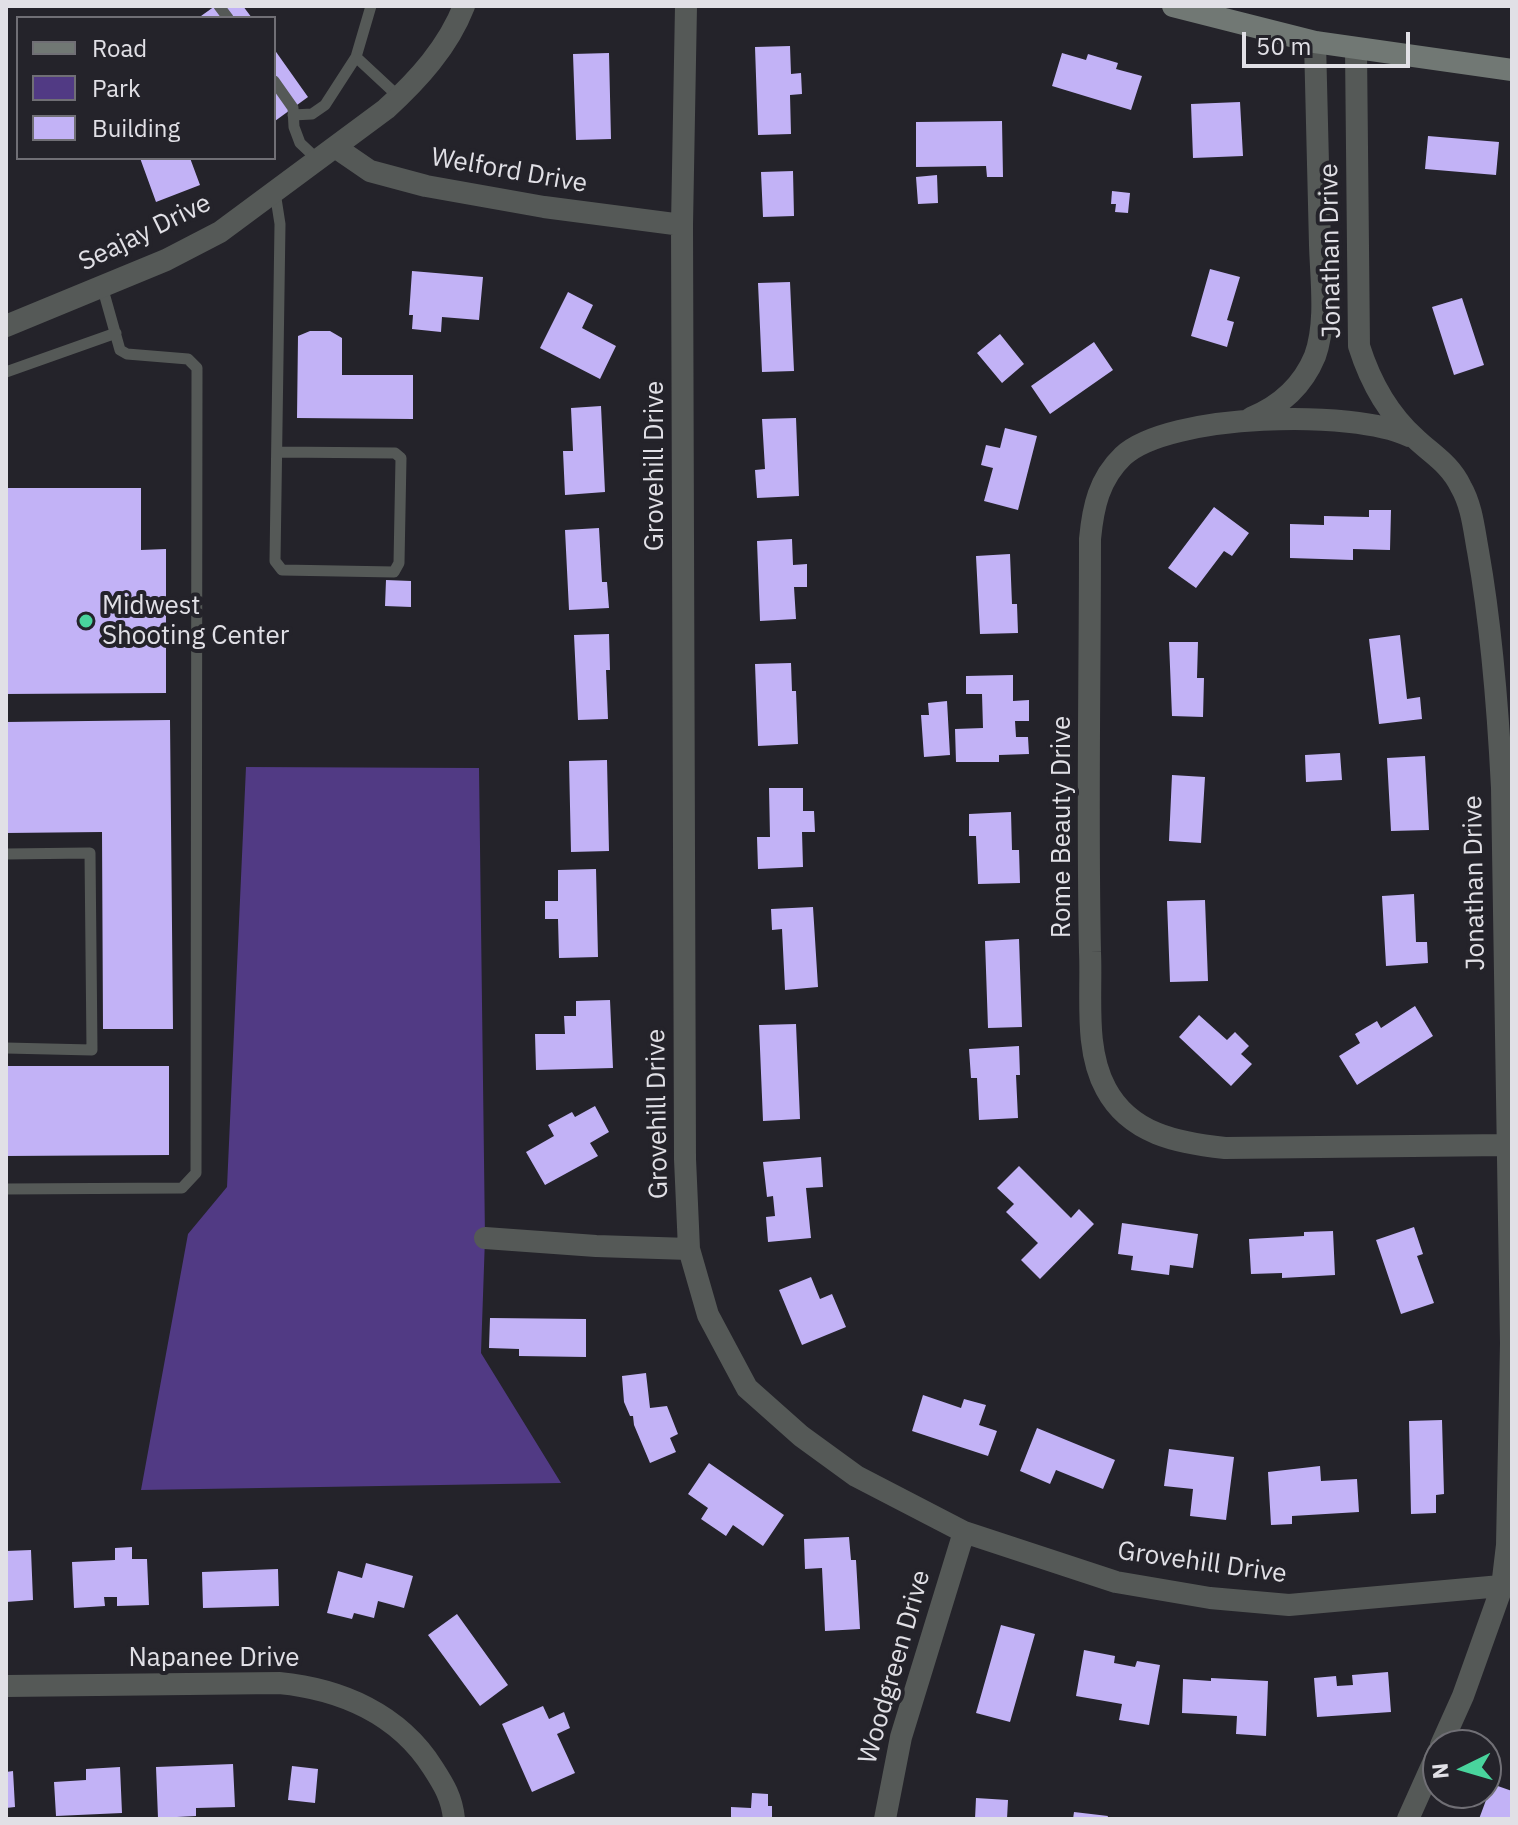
<!DOCTYPE html>
<html>
<head>
<meta charset="utf-8">
<style>
  body { margin:0 }
  #map { position:relative; width:1518px; height:1825px; overflow:hidden; background:#24232a; font-family:"IBM Plex Sans",sans-serif }
  canvas { display:block }
  .frame { position:absolute; inset:0; border:8px solid #e1e0e6; pointer-events:none }
  .legend { position:absolute; left:16px; top:16px; width:260px; height:144px; box-sizing:border-box; background:#24232a; border:2px solid #706f75; margin:0; padding:10px 14px; list-style:none; font-size:24px; color:#e1e0e6 }
  .legend li { display:flex; align-items:center; gap:16px; height:40px }
  .legend b { width:40px; border:2px solid #706f75 }
  .north { position:absolute; left:1422px; top:1729px; width:80px; height:80px; box-sizing:border-box; background:#24232a; border:2px solid #706f75; border-radius:50%; rotate:265deg; font-size:22px; font-weight:700; line-height:32px; text-align:center; color:#e1e0e6 }
  .north::after { content:''; display:block; margin:auto; width:28px; height:36px; background:#49d49d; clip-path:polygon(50% 0,100% 100%,50% 72%,0 100%) }
  .scale { position:absolute; left:1242px; top:32px; width:168px; height:36px; box-sizing:border-box; border:4px solid #e1e0e6; border-top:0; padding-left:10px; font-size:24px; line-height:28px; white-space:nowrap; color:#e1e0e6; -webkit-text-stroke:6px #24232a; paint-order:stroke }
</style>
</head>
<body>
<div id="map">
<canvas width="1518" height="1825"></canvas>
<div class="frame"></div>
<ul class="legend">
<li><b style="height:10px;background:#717874"></b>Road</li>
<li><b style="height:22px;background:#513a84"></b>Park</li>
<li><b style="height:22px;background:#c2b2f6"></b>Building</li>
</ul>
<div class="north">N</div>
<div class="scale">50 m</div>
</div>
<script>
const c = document.querySelector('canvas').getContext('2d');
c.lineJoin = 'round';
function paint(path, color) {
  c.fillStyle = color;
  c.fill(path, 'evenodd');
}
function strokePath(path, color, width, dash) {
  c.strokeStyle = color;
  c.lineWidth = width;
  c.lineCap = dash ? 'butt' : 'round';
  c.setLineDash(dash || []);
  c.stroke(path);
}
function drawText(font, color, halo, rows, align = 'center') {
  c.font = font + ' "IBM Plex Sans",sans-serif';
  c.lineWidth = 8;
  c.setLineDash([]);
  c.textBaseline = 'middle';
  c.strokeStyle = halo;
  c.fillStyle = color;
  for (const [text, x, y, turn = 0] of rows) {
    c.save();
    c.translate(x, y);
    c.rotate((+turn || 0) * Math.PI / 180);
    c.textAlign = isNaN(turn) ? turn : align;
    if (halo) c.strokeText(text, 0, 0);
    c.fillText(text, 0, 0);
    c.restore();
  }
}
const green = new Path2D(`
  M246,767l233,1 6,470 -4,115 80,130 -420,7 47,-256 39,-47z`);
const building = new Path2D(`
  M215,6h28l9,12h-50l-1,-2z
  M790,46l1,28 10,-1 1,21 -12,1 1,39 -33,1 -3,-88z
  M274,49l34,48 -33,24 -1,-2z
  M609,53l2,86 -35,1 -3,-86z
  M1062,53l24,7 2,-6 30,9 -2,6 26,7 -11,34 -79,-24z
  M1240,102l3,54 -50,2 -2,-54z
  M1002,121l1,56h-16l-1,-11 -70,1v-45z
  M1428,136l71,6 -3,33 -71,-6z
  M140,158h50l10,27 -44,17z
  M793,171l1,45 -31,1 -2,-45z
  M937,175l1,28 -20,1 -2,-27z
  M1112,191l18,2 -2,20 -13,-1 1,-8h-5z
  M1210,269l30,8 -13,43 7,2 -7,25 -36,-11z
  M412,271l71,6 -4,43 -37,-3 -1,15 -29,-3 1,-14h-4z
  M790,282l4,89 -32,1 -4,-89z
  M568,292l25,13 -11,23 34,18 -16,33 -60,-31z
  M1462,298l22,67 -30,10 -22,-68z
  M310,331h20l12,7v37h71v44l-116,-1 1,-82z
  M1000,334l24,30 -22,19 -25,-30z
  M1094,342l19,28 -63,44 -19,-28z
  M601,406l4,86 -40,3 -2,-44h10l-2,-43z
  M796,418l3,78 -42,2 -2,-28 10,-1 -3,-50z
  M1005,428l32,8 -19,74 -34,-9 9,-33 -12,-3 5,-20 14,3z
  M6,488h135v62l25,-1v144l-160,1z
  M1214,507l35,26 -17,23 -8,-5 -28,37 -28,-20z
  M1369,510h22l-1,40 -37,-1v11l-63,-2v-34l34,1v-9l45,1z
  M599,528l3,54h5l2,26 -40,2 -4,-80z
  M792,539l1,26 14,-1v23h-13l2,32 -36,2 -3,-80z
  M1010,554l2,50h5l1,29 -38,1 -4,-78z
  M386,580l25,1v26l-26,-1z
  M609,634l1,36h-4l2,49 -30,1 -4,-85z
  M1400,635l7,64 13,-2 2,22 -43,5 -10,-85z
  M1169,642h29l-1,36h7l-1,39 -31,-1z
  M791,663l1,28h4l2,53 -40,2 -3,-82z
  M1013,675v26l16,-1v21h-14l1,16h12l1,17 -30,1v7h-43l-1,-33 28,-1 -1,-34h-16v-18z
  M947,701l3,54 -26,2 -3,-42h8l-1,-12z
  M170,720l3,309h-70l-1,-197 -96,1v-111z
  M1340,753l2,27 -36,2 -1,-27z
  M1425,756l4,74 -38,1 -4,-73z
  M607,760l2,91 -38,1 -2,-91z
  M1172,775l33,2 -4,66 -32,-2z
  M769,788h34v23h11l1,21h-13l1,35 -45,2 -1,-32h13z
  M1011,812l1,38h7l1,33 -42,1 -2,-48h-7v-22z
  M596,869l2,88 -39,1 -1,-39h-13v-18h13v-31z
  M1414,894l2,48h11l1,21 -42,3 -4,-70z
  M1205,900l3,81 -38,1 -3,-81z
  M813,907l5,80 -33,3 -3,-61 -10,1 -1,-21z
  M1019,939l3,88 -34,1 -3,-87z
  M610,1000l3,68 -77,2 -1,-36h30l-1,-18h12v-15z
  M1415,1006l18,30 -76,49 -18,-29 21,-13 -5,-9 22,-13 4,7z
  M1199,1015l28,25 8,-8 14,14 -8,8 11,10 -21,22 -52,-49z
  M796,1024l4,95 -37,2 -4,-96z
  M1019,1046l1,29h-4l2,43 -39,2 -2,-42h-6l-2,-29z
  M6,1066h163v89l-163,1z
  M595,1106l14,26 -19,11 8,13 -53,29 -19,-33 28,-16 -6,-11 24,-13 3,5z
  M821,1157l2,30 -17,1 5,50 -43,4 -2,-25 9,-1 -2,-20 -6,1 -4,-35z
  M1019,1166l52,52 8,-9 15,15 -54,55 -19,-19 17,-17 -32,-31 8,-8 -17,-16z
  M1122,1223l76,11 -5,34 -23,-3 -1,10 -38,-5 2,-14 -15,-2z
  M1414,1227l9,27 -6,2 17,47 -33,11 -25,-74z
  M1333,1231l2,44 -53,3v-5l-31,1 -2,-35 55,-3v-4z
  M811,1277l9,22 12,-5 14,33 -44,18 -23,-55z
  M490,1318l96,1v38l-67,-1v-7l-30,-1z
  M646,1373l4,35 17,-2 11,28 -8,4 6,14 -26,11 -16,-38 -1,-9h-3l-6,-14 -2,-26z
  M923,1395l38,13 3,-9 22,6 -7,20 18,6 -9,25 -76,-25z
  M1442,1420l2,74 -8,1v18l-25,1 -2,-93z
  M1037,1428l78,32 -12,29 -47,-19 -6,14 -30,-13z
  M1169,1449l65,8 -8,63 -36,-4 3,-27 -29,-3z
  M709,1463l75,52 -21,31 -30,-21 -7,11 -25,-17 7,-11 -20,-14z
  M1320,1466l1,15 36,-2 2,33 -67,4v8l-21,1 -3,-53z
  M849,1537l2,23h5l4,69 -35,2 -3,-63 -17,1 -1,-30z
  M132,1547v12h15l2,46 -32,1v-9h-13l1,9 -31,2 -2,-46 43,-2v-12z
  M31,1550l2,50 -27,2v-51z
  M366,1563l47,13 -9,32 -26,-7 -4,17 -20,-5 -2,6 -25,-6 11,-42 24,7z
  M278,1569l1,37 -76,2 -1,-36z
  M457,1614l51,71 -28,21 -52,-71z
  M1001,1625l34,9 -25,88 -34,-9z
  M1084,1650l31,6 -1,7 21,4 2,-6 23,4 -11,60 -30,-5 3,-16 -46,-8z
  M1388,1672l3,40 -74,5 -3,-39 22,-2 1,10 16,-1 -1,-10z
  M1211,1678l57,3 -2,55 -30,-2 1,-18 -55,-3 1,-34 28,2z
  M543,1706l6,13 15,-7 6,16 -13,6 18,39 -43,19 -30,-68z
  M233,1764l2,43 -39,1v8l-38,2 -2,-51z
  M292,1766l26,3 -3,34 -27,-3z
  M120,1767l2,46 -66,3 -2,-34 32,-2v-11z
  M13,1771l2,36 -9,1v-36z
  M1492,1784l20,7v28h-33z
  M752,1793l16,1v12h4v13h-41v-12l20,1z
  M976,1798l32,2 -1,19h-32z
  M1074,1812l34,4 -1,3h-34z`);
const service = new Path2D(`
  M219,6l9,12
  M371,6l-15,51 43,40
  M274,81l19,27 1,19 6,16 17,16
  M293,115l19,-1 13,-9 31,-48
  M275,192l5,32 -5,337 7,9 112,2 5,-9 2,-105 -6,-5 -118,-1
  M6,372l110,-39
  M6,854l84,-1 2,197 -86,-2
  M6,1189l176,-1 14,-15 1,-805 -9,-9 -61,-5 -7,-4 -18,-64`);
const minor = new Path2D(`
  M686,6l-4,219 3,934 4,90 19,66 39,73 54,48 55,40 108,56 152,50 94,16 79,7 223,-20
  M1356,49l3,297c11,35 29,68 57,93 17,16 34,25 45,48 11,19 13,43 17,64 14,79 20,158 24,237l9,555 -4,202 -5,42 -39,109 -22,49
  M335,147l35,24 56,15 118,21 138,18
  M6,326l160,-66 54,-28 166,-123c32,-29 62,-62 78,-103
  M1251,418c29,-12 52,-33 64,-62 12,-34 6,-76 5,-111 -2,-67 -3,-135 -5,-203
  M1409,436c-54,-27 -240,-23 -286,20 -24,23 -30,51 -33,83 0,137 -3,275 0,413 2,43 -6,97 16,137 24,45 72,54 119,59l281,-3
  M485,1238l111,8 93,3
  M6,1686l273,-3c62,6 120,31 154,85 11,17 19,30 21,51
  M885,1819l16,-82 63,-205
  M1408,1819l30,-67`);
const secondary = new Path2D(`
  M1173,6l142,36 197,28`);
const markers = [
  [86,621,8,"#49d49d"]
];
const streetNames = [
  ["Welford Drive",509,171,10],
  ["Seajay Drive",145,233,-26],
  ["Jonathan Drive",1331,251,-91],
  ["Grovehill Drive",655,466,-90],
  ["Rome Beauty Drive",1062,827,-90],
  ["Jonathan Drive",1475,883,-91],
  ["Grovehill Drive",658,1114,-91],
  ["Grovehill Drive",1202,1563,8],
  ["Napanee Drive",214,1658],
  ["Woodgreen Drive",895,1667,-74]
];
const poiNames = [
  ["Midwest",102,606],
  ["Shooting Center",102,636]
];
paint(green, '#513a84');
paint(building, '#c2b2f6');
strokePath(service, '#555957', 11);
strokePath(minor, '#555957', 22);
strokePath(secondary, '#717874', 22);
for (const [x, y, r, color] of markers) {
  const dot = new Path2D();
  dot.arc(x, y, r, 0, 2 * Math.PI);
  c.fillStyle = color;
  c.fill(dot);
  strokePath(dot, '#24232a', 3);
}
drawText('26px', '#e1e0e6', '#24232a', streetNames);
drawText('26px', '#e1e0e6', '#24232a', poiNames, 'left');
</script>
</body>
</html>
